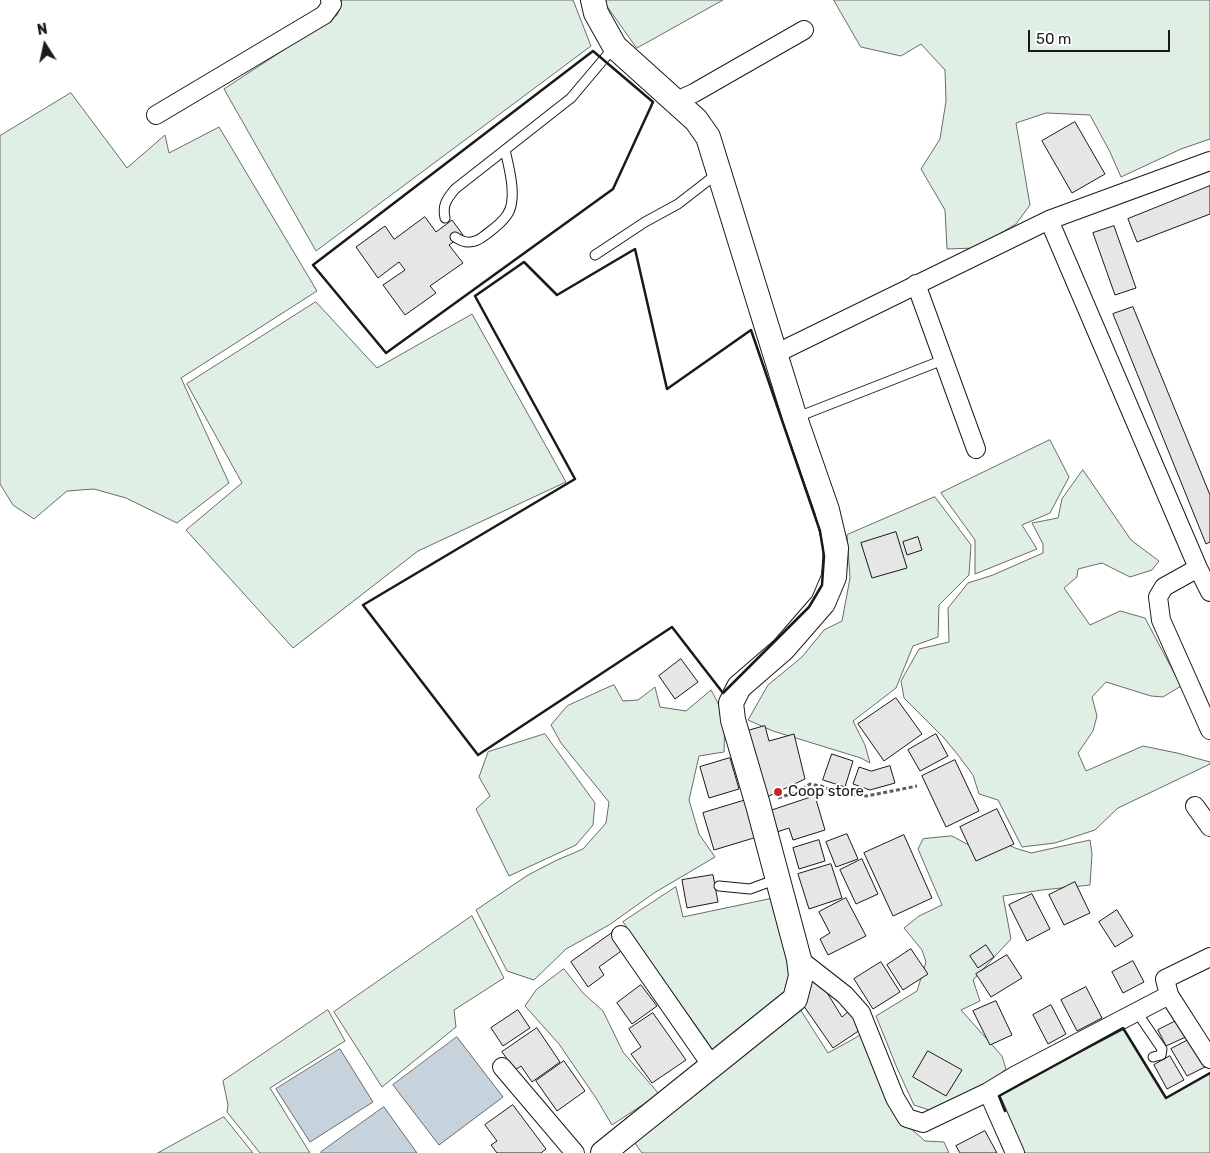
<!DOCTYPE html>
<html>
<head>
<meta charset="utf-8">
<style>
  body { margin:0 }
  #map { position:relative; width:1210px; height:1153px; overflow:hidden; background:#fff; font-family:Rubik,sans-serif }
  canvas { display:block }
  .north { position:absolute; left:20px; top:20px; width:50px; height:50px; -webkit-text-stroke:4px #fff; paint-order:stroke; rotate:350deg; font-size:14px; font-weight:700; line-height:20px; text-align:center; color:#1a1a1a }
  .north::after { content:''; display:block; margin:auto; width:18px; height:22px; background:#1a1a1a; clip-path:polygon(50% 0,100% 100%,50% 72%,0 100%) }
  .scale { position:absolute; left:1028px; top:30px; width:142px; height:22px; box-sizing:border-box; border:2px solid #1a1a1a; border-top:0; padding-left:6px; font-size:15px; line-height:18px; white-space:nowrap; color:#1a1a1a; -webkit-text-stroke:4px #fff; paint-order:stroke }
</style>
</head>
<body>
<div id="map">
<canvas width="1210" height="1153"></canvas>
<div class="north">N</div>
<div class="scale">50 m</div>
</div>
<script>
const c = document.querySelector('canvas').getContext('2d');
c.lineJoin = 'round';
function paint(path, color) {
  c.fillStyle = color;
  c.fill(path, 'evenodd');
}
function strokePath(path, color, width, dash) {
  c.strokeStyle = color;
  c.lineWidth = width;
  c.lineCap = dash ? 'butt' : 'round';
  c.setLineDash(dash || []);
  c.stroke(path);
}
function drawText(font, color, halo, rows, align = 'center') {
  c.font = font + ' Rubik,sans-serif';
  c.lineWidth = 4;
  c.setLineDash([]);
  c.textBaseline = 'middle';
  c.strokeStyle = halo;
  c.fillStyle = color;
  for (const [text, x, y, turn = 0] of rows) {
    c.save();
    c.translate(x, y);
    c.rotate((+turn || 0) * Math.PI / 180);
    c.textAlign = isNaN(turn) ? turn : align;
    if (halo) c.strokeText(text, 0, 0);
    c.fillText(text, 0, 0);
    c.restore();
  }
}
const green = new Path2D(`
  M342,0h231l18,46 -275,205 -92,-162 113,-74z
  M603,0h120l-86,48z
  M834,0h376v139l-29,10 -60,28 -11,-25 -20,-37 -44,-2 -30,10 14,82 -14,19 -40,24 -29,1 -2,-39 -24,-41 19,-30 6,-38 -1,-31 -24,-26 -20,12 -40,-9z
  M71,93l56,75 38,-33 4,18 50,-26 98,164 -136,87 48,105 -52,40 -51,-25 -32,-9 -27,2 -33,28 -21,-14 -13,-21v-348z
  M316,302l61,66 95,-54 94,168 -148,69 -125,97 -107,-118 56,-47 -55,-99z
  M1050,440l19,37 -19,36 -28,12 15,24 -62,25v-34l-34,-47z
  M1083,470l48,70 28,21 -7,9 -22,7 -28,-14 -24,6 -1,8 -13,11 26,37 30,-14 25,7 36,68 -18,11 -12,-1 -45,-14 -14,15 5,19 -4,15 -15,22 8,18 57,-25 34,7 33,9v2l-92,44 -23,22 -40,13 -33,4 -24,-47 -19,-6 -6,-19 -15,-20 -14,-17 -40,-40 -3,-17 18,-32 30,-7 -1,-34 20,-25 25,-8 50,-22v-9l-11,-21 26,-5 4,-19z
  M935,497l36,48 -2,30 -30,30 -1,32 -25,9 -17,42 -43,33 12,24 5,18 -9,-5 -88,-27 -25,-11 20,-35 34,-28 22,-27 18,-9 8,-43 -3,-43z
  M614,685l9,16 15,-1 17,-13 5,20 26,4 25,-21c14,24 14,35 13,62l-25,4 -10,44 10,34 16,23 -61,36 -45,32 -43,24 -32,31 -27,-9 -31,-61 52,-35 27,-14 28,-12 23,-26 3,-21 -48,-59 -10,-18 16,-19z
  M545,734l50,69 -2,22 -17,20 -67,31 -33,-67 14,-13 -11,-19 9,-25z
  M952,836l28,15 18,-11 17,8 16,5 59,-13 2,14 -2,31 -48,5 -39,6 8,43 -38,41 7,21 -19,9 41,46 4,13 -18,16 -59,25 -15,-5 -17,-37 -21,-52 41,-25 9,-29 -4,-12 -18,-22 15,-12 23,-11 -24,-56 5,-10z
  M676,887l7,30 90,-19 17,63 1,24 -22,23 -56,42 -90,-128z
  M472,916l32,62 -50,32 2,17 -74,60 -48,-75z
  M564,969l19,24 20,18 20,41 36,42 -47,31 -16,-27 -37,-54 -34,-38 11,-16z
  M798,1006l30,47 36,-20 36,86 25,22 19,1 5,11h-307l-10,-14z
  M328,1010l17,31 -75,47 40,65h-50l-33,-41 1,-7 -5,-24z
  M1123,1028l43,70 44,-25v80h-185l-19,-38 -7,-19z
  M224,1117l29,36h-95z`);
const water = new Path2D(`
  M457,1037l46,60 -64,48 -46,-60z
  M340,1049l33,53 -63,40 -34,-53z
  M384,1107l33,46h-96v-1z`);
const building = new Path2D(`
  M1075,122l30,52 -33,19 -30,-52z
  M1210,186v28l-73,28 -9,-23z
  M425,217l11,15 16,-12 11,15 -14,10 14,18 -33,23 6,7 -31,22 -22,-30 22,-15 -6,-8 -21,16 -22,-31 29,-21 9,13z
  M1114,226l22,62 -21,7 -22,-62z
  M1133,307l77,188v47l-4,2 -93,-230z
  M896,532l11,36 -35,10 -11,-35z
  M918,537l4,13 -15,5 -4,-13z
  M681,659l17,23 -23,17 -16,-23z
  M896,698l26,36 -38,27 -26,-37z
  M765,726l4,15 25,-7 11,45 -40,19 -18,-67z
  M936,734l12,22 -28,15 -12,-21z
  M832,754l21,7 -8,26 -22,-7z
  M730,758l9,31 -30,9 -9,-31z
  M955,760l24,51 -33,16 -24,-51z
  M890,766l5,17 -25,7 -17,-6 6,-17 12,4z
  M815,796l10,34 -32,10 -4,-12 -12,4 -7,-21z
  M746,800l11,37 -43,13 -11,-37z
  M997,809l17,35 -38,17 -16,-34z
  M847,834l11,25 -22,8 -10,-25z
  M904,835l28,63 -39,18 -29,-63z
  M819,840l6,21 -26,8 -6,-21z
  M862,859l16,35 -22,10 -16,-34z
  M831,864l11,34 -33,11 -11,-35z
  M713,875l5,27 -31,6 -5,-28z
  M1075,882l15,31 -26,12 -15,-30z
  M1032,894l18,35 -23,12 -18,-36z
  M846,898l20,38 -38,19 -8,-16 10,-6 -11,-21z
  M1117,910l16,26 -18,11 -16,-25z
  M612,933l12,16 -25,18 5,8 -16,12 -17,-25z
  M986,945l8,12 -16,11 -8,-12z
  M911,949l17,25 -25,16 -16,-25z
  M1007,955l15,23 -31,19 -15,-23z
  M1133,961l11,21 -21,11 -11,-21z
  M881,962l19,30 -27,17 -19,-30z
  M814,979l12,12 16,26 8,-7 10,20 -27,18 -32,-46 5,-22z
  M641,985l16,21 -25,18 -15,-21z
  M1086,987l16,31 -25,13 -16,-31z
  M996,1001l16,34 -22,10 -17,-34z
  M1051,1005l15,29 -18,10 -15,-29z
  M518,1010l12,18 -27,18 -12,-18z
  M653,1013l33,47 -34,23 -21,-29 10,-7 -12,-18z
  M1176,1021l12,15 -22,10 -8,-16z
  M537,1028l23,34 -28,20 -11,-16 -6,4 -13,-18z
  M1192,1038l15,28 -20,10 -16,-27z
  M928,1051l34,19 -16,26 -33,-19z
  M1170,1056l14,24 -17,9 -13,-24z
  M564,1061l21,30 -28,20 -21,-30z
  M513,1105l33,44 -5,4h-44l-6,-8 6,-4 -12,-16z
  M985,1131l12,22h-37l-4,-7z`);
const path = new Path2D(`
  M778,798l19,-6 13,-8 11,2 20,8 26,2 50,-10`);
const lane = new Path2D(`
  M445,218c-3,-13 2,-19 10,-29l116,-91 43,-51
  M455,237c10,7 19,7 29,-1 8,-6 17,-12 23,-21 11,-15 2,-48 -2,-65
  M595,255l50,-33 33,-18 40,-31
  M795,418l148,-58
  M719,886l31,3 27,-10
  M1136,1011l26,38 -1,6 -8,2`);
const street = new Path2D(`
  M674,102l20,-9 110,-63
  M156,115l168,-100 8,-11 -2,-4
  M1049,220l149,348 12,24
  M916,284l60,165
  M775,354l274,-134 161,-59
  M1198,568l-34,19 -6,10 3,23 49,110
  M1195,806l15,21
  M621,935l91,131
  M799,959l46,36 16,18 34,85 12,20 16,5 65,-31 28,-17 153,-80 41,64
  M1169,995l-4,-16 45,-22
  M502,1067l73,86
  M988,1092l27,61`);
const secondary = new Path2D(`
  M593,0l3,13 19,34 81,73 12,17 87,281 32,92 9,38 -2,29 -11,26 -40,46 -44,38 -8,16 2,17 25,85 41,154 2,17 -6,23 -192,154`);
const wall = new Path2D(`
  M593,51l60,51 -40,87 -227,164 -73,-88z
  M635,249l32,140 84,-59 69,201 4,25 -2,29 -7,12 -6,10 -86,86 -51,-66 -194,128 -115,-150 212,-126 -100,-183 49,-34 33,33z
  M1005,1111l-6,-15 124,-68 43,70 44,-25`);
const markers = [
  [778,792,5,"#c62828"]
];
const poiNames = [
  ["Coop store",788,792]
];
paint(green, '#e0efe3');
strokePath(green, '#6a6a6a', 1);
paint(water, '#c6d2dc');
strokePath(water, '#6a6a6a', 1);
paint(building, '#e6e6e6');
strokePath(building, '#1a1a1a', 1);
strokePath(lane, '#1a1a1a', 11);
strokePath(street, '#1a1a1a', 20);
strokePath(secondary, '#1a1a1a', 26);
strokePath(path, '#5f5f5f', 3, [4, 2.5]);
strokePath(lane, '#fff', 9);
strokePath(street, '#fff', 18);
strokePath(secondary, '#fff', 24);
strokePath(wall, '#1a1a1a', 2.5);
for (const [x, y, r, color] of markers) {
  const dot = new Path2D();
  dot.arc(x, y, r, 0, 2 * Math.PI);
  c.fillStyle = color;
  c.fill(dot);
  strokePath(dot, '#fff', 2);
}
drawText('15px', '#1a1a1a', '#fff', poiNames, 'left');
</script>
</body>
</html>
